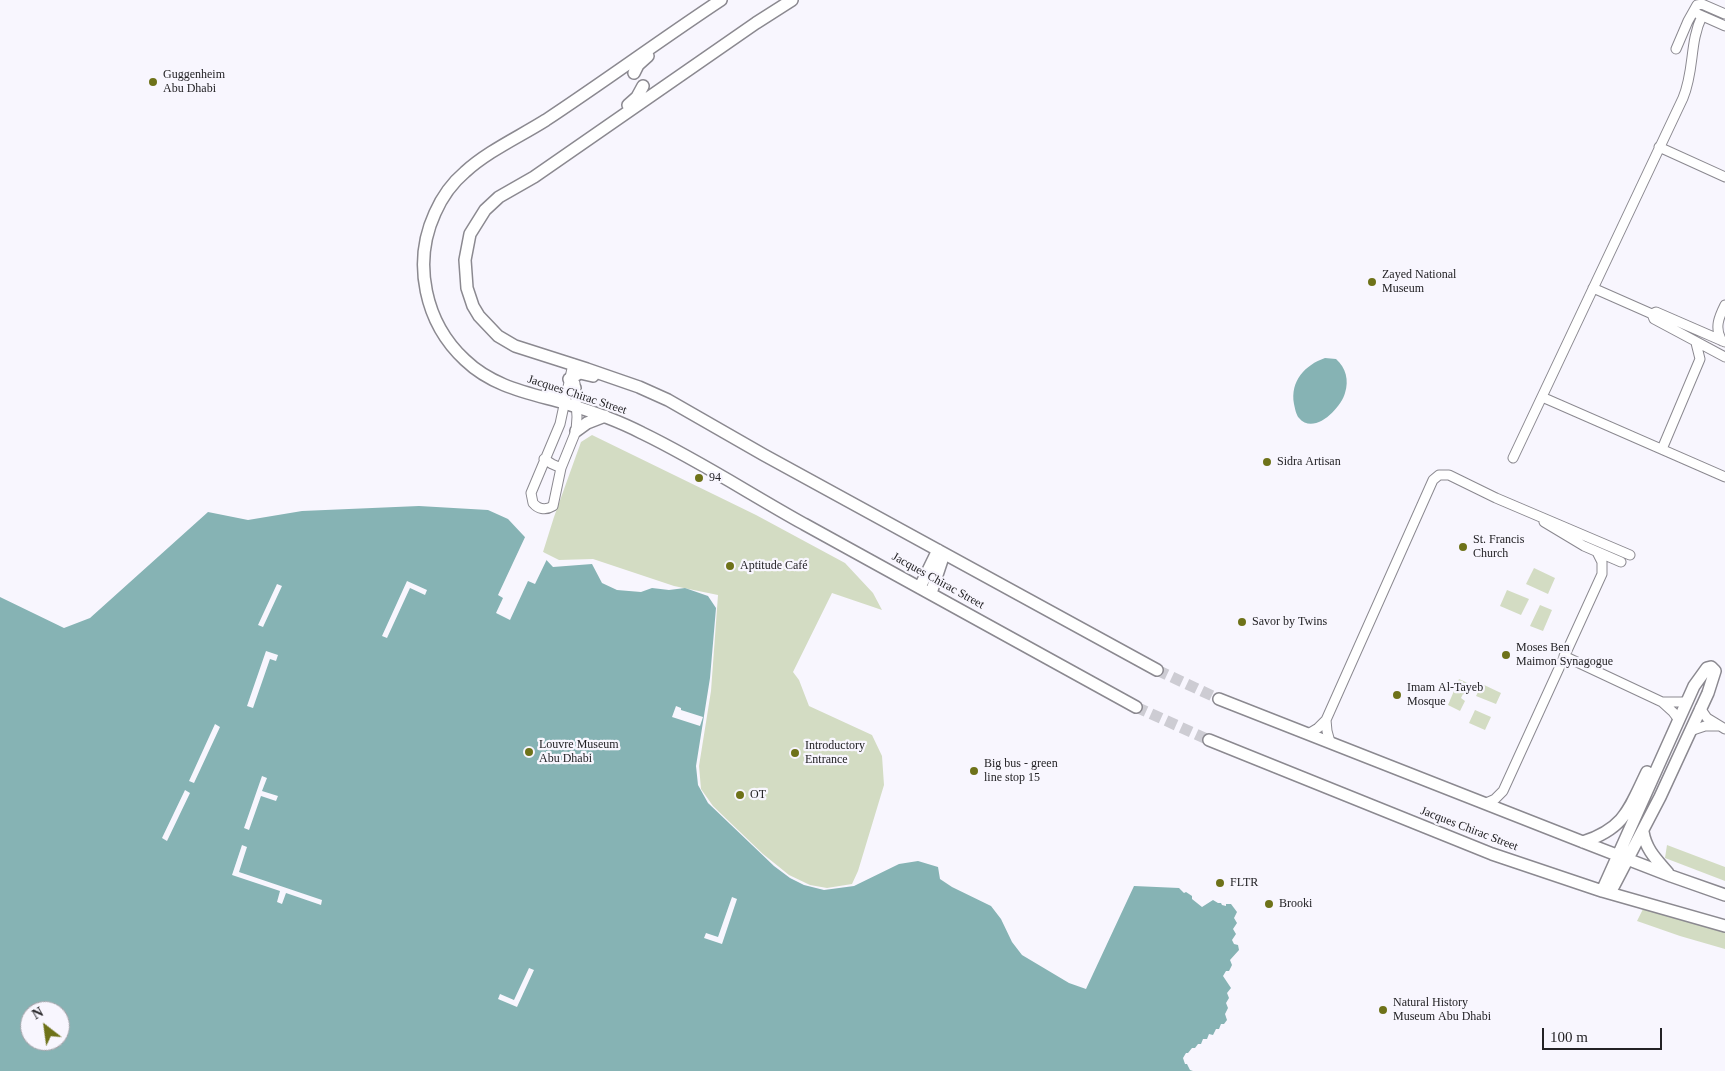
<!DOCTYPE html>
<html>
<head>
<meta charset="utf-8">
<style>
  body { margin:0 }
  #map { position:relative; width:1725px; height:1071px; overflow:hidden; background:#f8f6fe; font-family:"Times New Roman",serif }
  canvas { display:block }
  .north { position:absolute; left:20px; top:1001px; width:50px; height:50px; box-sizing:border-box; background:#f8f6fe; border:1px solid #a3a1a7; border-radius:50%; rotate:330deg; font-size:14px; font-weight:700; line-height:20px; text-align:center; color:#232225 }
  .north::after { content:''; display:block; margin:auto; width:18px; height:22px; background:#6e7219; clip-path:polygon(50% 0,100% 100%,50% 72%,0 100%) }
  .scale { position:absolute; left:1542px; top:1028px; width:120px; height:22px; box-sizing:border-box; border:2px solid #232225; border-top:0; padding-left:6px; font-size:15px; line-height:18px; white-space:nowrap; color:#232225; -webkit-text-stroke:4px #f8f6fe; paint-order:stroke }
</style>
</head>
<body>
<div id="map">
<canvas width="1725" height="1071"></canvas>
<div class="north">N</div>
<div class="scale">100 m</div>
</div>
<script>
const c = document.querySelector('canvas').getContext('2d');
c.lineJoin = 'round';
function paint(path, color) {
  c.fillStyle = color;
  c.fill(path, 'evenodd');
}
function strokePath(path, color, width, dash) {
  c.strokeStyle = color;
  c.lineWidth = width;
  c.lineCap = dash ? 'butt' : 'round';
  c.setLineDash(dash || []);
  c.stroke(path);
}
function drawText(font, color, halo, rows, align = 'center') {
  c.font = font + ' "Times New Roman",serif';
  c.lineWidth = 4.5;
  c.setLineDash([]);
  c.textBaseline = 'middle';
  c.strokeStyle = halo;
  c.fillStyle = color;
  for (const [text, x, y, turn = 0] of rows) {
    c.save();
    c.translate(x, y);
    c.rotate((+turn || 0) * Math.PI / 180);
    c.textAlign = isNaN(turn) ? turn : align;
    if (halo) c.strokeText(text, 0, 0);
    c.fillText(text, 0, 0);
    c.restore();
  }
}
const green = new Path2D(`
  M592,435l164,80 89,48 28,30 9,17 -50,-17 -39,79 6,8 10,26 63,29 10,21 2,29 -26,86 -6,13 -25,4 -17,-3 -21,-10 -26,-21 -50,-48 -12,-17 -2,-23 12,-75 7,-96 -44,-9 -81,-27 -34,1 -16,-8 11,-35 27,-75z
  M1534,568l21,10 -7,16 -22,-10z
  M1507,590l22,9 -8,16 -21,-9z
  M1540,605l12,5 -9,21 -13,-5z
  M1459,679l13,6 -5,11 -4,-2 -2,4 4,3 -5,10 -12,-6z
  M1482,684l19,9 -5,11 -20,-8z
  M1475,710l16,7 -6,13 -16,-7z
  M1667,845l58,22v14l-60,-23z
  M1644,907l81,25v17l-45,-13 -43,-15z`);
const water = new Path2D(`
  M1325,358l11,1c10,9 13,21 9,34 -4,15 -31,43 -46,25 -3,-3 -4,-10 -5,-14 -4,-23 11,-39 31,-46z
  M419,506l69,4 20,9 45,48 39,-3 10,19 15,7 24,2 11,-4 17,2 16,-2 23,8 8,12 -6,70 -14,88 2,19 10,18 66,63 16,12 14,7 20,5 30,-4 45,-22 19,-3 20,6 2,12 12,8 39,19 10,13 11,23 10,13 47,28 17,6 48,-103 45,2 5,5 2,-1 6,4v3l10,8 11,-7 5,3h3l1,2 4,1v-2h5l6,8 -3,6 3,5 -4,6 3,5 -4,6 2,4 4,1 1,5 -9,10 2,5 -3,6h-3l-3,5 8,12 -4,5 2,5 -3,5 2,5 -3,6 2,6 -3,4h-3l-2,5h-3l-3,6 -4,-1 -2,5h-4l-2,5h-3l-3,4h-3l-4,5h-2l-3,5 2,6h2l3,6 3,1h-1193v-474l64,31 26,-10 118,-106 40,8 54,-9zM30,1011h30v30h-30z`);
const pier = new Path2D(`
  M526,535l22,22 -13,27 -7,-3 -18,39 -14,-7 7,-15 -5,-3z
  M407,581l20,9 -2,5 -15,-7 -23,50 -5,-2z
  M277,584l5,2 -19,41 -5,-2z
  M266,651l12,4 -2,6 -6,-2 -17,49 -6,-2z
  M676,706l5,2v2l22,7 -3,9 -28,-9z
  M215,724l5,3 -26,56 -5,-2z
  M262,776l5,2 -5,13 16,5 -2,5 -15,-5 -12,34 -5,-2z
  M185,790l5,3 -23,48 -5,-3z
  M242,845l5,2 -8,25 83,28 -1,5 -35,-12 -4,11 -5,-2 3,-11 -48,-16z
  M732,897l5,2 -15,45 -18,-6 2,-5 12,4z
  M529,968l5,2 -17,37 -19,-8 2,-5 14,6z`);
const tertiaryTunnel = new Path2D(`
  M1157,670l62,29
  M1136,707l73,33`);
const minor = new Path2D(`
  M1698,14l27,12
  M1676,49l12,-28 9,-16 5,-1 23,10
  M1659,147l66,30
  M1593,288l59,26 4,-2 69,30
  M1652,314l2,5 71,38
  M1722,341c-8,-13 -3,-24 3,-36
  M573,364l-13,60 -29,69 2,10c5,6 12,8 20,3l8,-38 15,-37 1,-14 -2,-34
  M1542,397l183,80
  M1662,449l38,-90 -4,-16
  M1513,458l170,-360c12,-29 6,-55 19,-82
  M544,459l8,5 9,4
  M1544,522l40,24 37,16
  M1564,656l98,46 11,10 6,8
  M1662,702h25
  M1700,708l7,10 18,11
  M1326,720l1,11 3,11
  M1690,731l15,-5h12
  M1308,734l10,-6 8,-8 107,-240 6,-5h10l47,23 134,57
  M1486,803l9,-4 8,-8 99,-217v-12l-5,-10`);
const tertiary = new Path2D(`
  M721,0c-59,39 -116,81 -175,120 -27,17 -58,31 -81,52 -13,11 -23,25 -30,41 -23,50 -10,110 30,147 28,27 64,33 99,43 27,8 53,17 78,30 56,27 108,61 162,91 111,61 222,122 332,183
  M792,0l-36,23 -222,154 -35,20 -14,13 -15,24 -5,26 2,28 6,18 6,10 19,20 17,10 72,23 52,18 29,13 96,55 393,215
  M634,73l4,-8 10,-9
  M628,105l9,-8 6,-11
  M569,379l11,-6 13,3
  M548,392l18,2 9,-6
  M576,431l11,-8 18,-7
  M920,587l18,-37
  M931,593l13,-39
  M1219,699l364,143 88,34 54,19
  M1209,740l283,114 110,37 123,35
  M1643,832c3,18 14,28 25,41
  M1583,842c42,-14 46,-33 64,-70
  M1602,891l92,-205 13,-18 4,-1 4,4 -7,22 -48,104 -50,96`);
const markers = [
  [153,82,5,"#6e7219"],
  [1372,282,5,"#6e7219"],
  [1267,462,5,"#6e7219"],
  [699,478,5,"#6e7219"],
  [1463,547,5,"#6e7219"],
  [730,566,5,"#6e7219"],
  [1242,622,5,"#6e7219"],
  [1506,655,5,"#6e7219"],
  [1397,695,5,"#6e7219"],
  [529,752,5,"#6e7219"],
  [795,753,5,"#6e7219"],
  [974,771,5,"#6e7219"],
  [740,795,5,"#6e7219"],
  [1220,883,5,"#6e7219"],
  [1269,904,5,"#6e7219"],
  [1383,1010,5,"#6e7219"]
];
const poiNames = [
  ["Guggenheim",163,75],
  ["Abu Dhabi",163,89],
  ["Zayed National",1382,275],
  ["Museum",1382,289],
  ["Sidra Artisan",1277,462],
  ["94",709,478],
  ["St. Francis",1473,540],
  ["Church",1473,554],
  ["Aptitude Café",740,566],
  ["Savor by Twins",1252,622],
  ["Moses Ben",1516,648],
  ["Maimon Synagogue",1516,662],
  ["Imam Al-Tayeb",1407,688],
  ["Mosque",1407,702],
  ["Louvre Museum",539,745],
  ["Abu Dhabi",539,759],
  ["Introductory",805,746],
  ["Entrance",805,760],
  ["Big bus - green",984,764],
  ["line stop 15",984,778],
  ["OT",750,795],
  ["FLTR",1230,883],
  ["Brooki",1279,904],
  ["Natural History",1393,1003],
  ["Museum Abu Dhabi",1393,1017]
];
const streetNames = [
  ["Jacques Chirac Street",577,395,18],
  ["Jacques Chirac Street",938,581,29],
  ["Jacques Chirac Street",1469,829,21]
];
paint(green, '#d3dcc3');
paint(water, '#86b3b4');
paint(pier, '#f8f6fe');
strokePath(tertiaryTunnel, '#cdccd3', 11, [11, 5.5]);
strokePath(minor, '#8b8990', 11);
strokePath(tertiary, '#8b8990', 14);
strokePath(minor, '#fff', 9);
strokePath(tertiary, '#fff', 11);
for (const [x, y, r, color] of markers) {
  const dot = new Path2D();
  dot.arc(x, y, r, 0, 2 * Math.PI);
  c.fillStyle = color;
  c.fill(dot);
  strokePath(dot, '#f8f6fe', 2);
}
drawText('12px', '#232225', '#f8f6fe', poiNames, 'left');
drawText('12px', '#232225', '#f8f6fe', streetNames);
</script>
</body>
</html>
